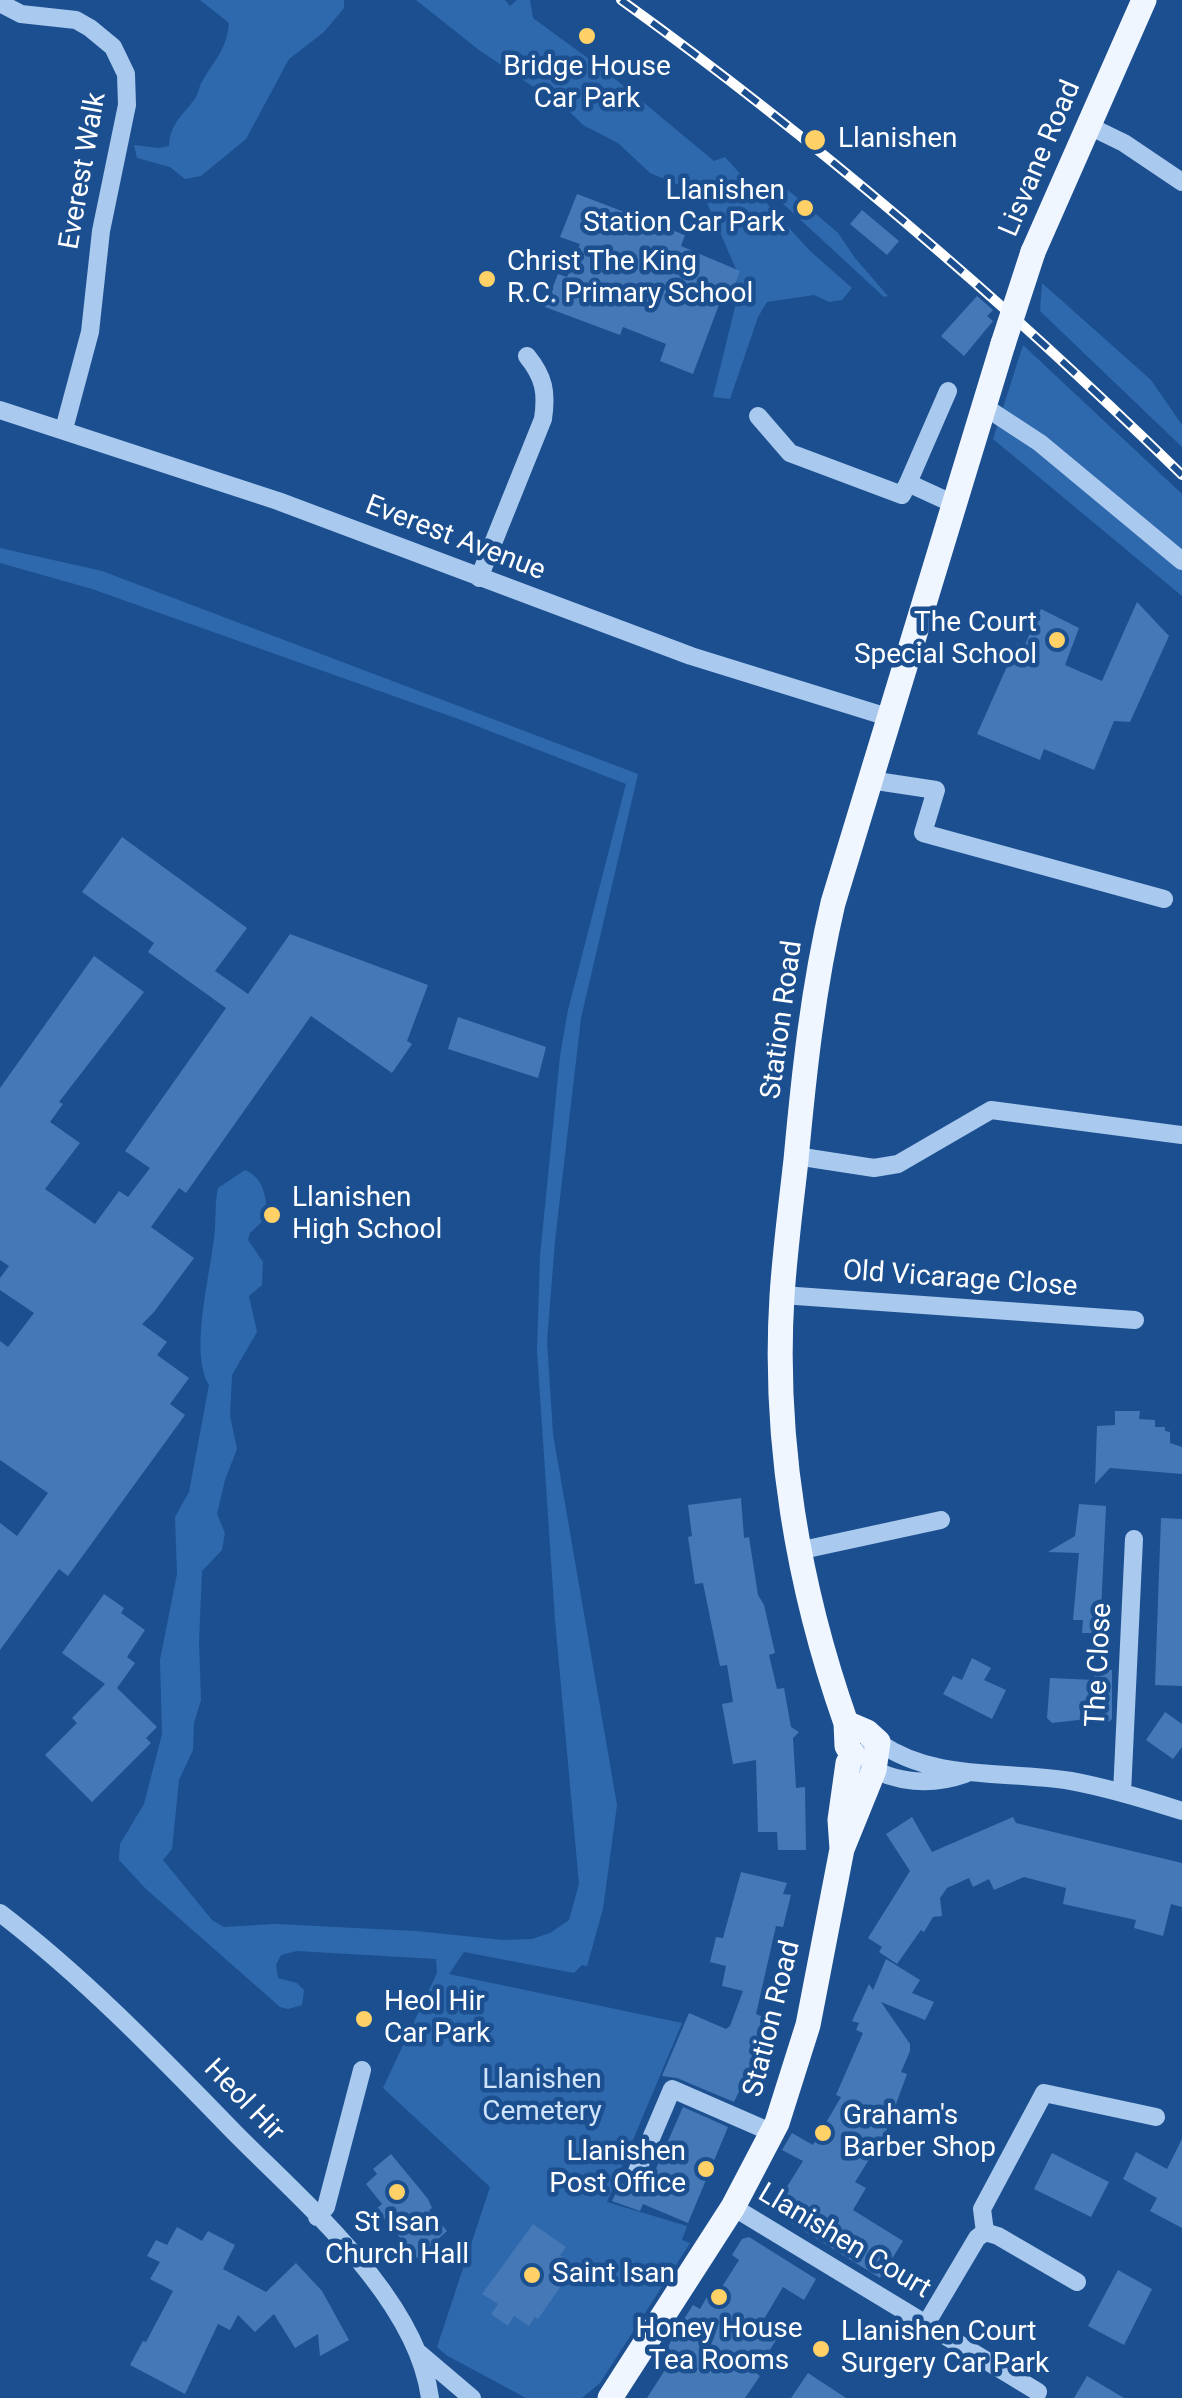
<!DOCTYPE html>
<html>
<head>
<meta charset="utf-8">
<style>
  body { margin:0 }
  canvas { display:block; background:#1b4f8f }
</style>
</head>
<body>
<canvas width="1182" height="2398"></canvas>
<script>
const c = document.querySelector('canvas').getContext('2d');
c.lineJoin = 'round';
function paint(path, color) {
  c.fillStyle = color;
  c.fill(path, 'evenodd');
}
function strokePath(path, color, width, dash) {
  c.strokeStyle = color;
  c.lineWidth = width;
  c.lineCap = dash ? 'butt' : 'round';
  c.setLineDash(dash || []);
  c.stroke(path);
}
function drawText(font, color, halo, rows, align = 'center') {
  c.font = font + ' Roboto,sans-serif';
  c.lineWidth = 9;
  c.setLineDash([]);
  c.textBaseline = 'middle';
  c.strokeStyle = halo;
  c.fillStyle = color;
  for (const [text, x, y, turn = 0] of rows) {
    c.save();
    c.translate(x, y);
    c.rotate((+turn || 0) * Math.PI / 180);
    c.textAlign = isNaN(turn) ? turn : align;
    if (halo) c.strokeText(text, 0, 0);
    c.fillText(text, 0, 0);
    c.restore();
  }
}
const green = new Path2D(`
  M200,0h144v8l-20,24 -35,27 -43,80 -45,37 -16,3 -15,-12 -33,-9 -3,-13 25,3 10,-2c1,-24 15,-31 27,-49 3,-5 3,-11 6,-15 13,-24 24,-30 27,-59z
  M416,0h89l5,6 7,-6h13l3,18 75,55 106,88 11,-4 84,93 43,38 -10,12 -13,2 -15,-7 -47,7 -9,15 -28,82 -17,-2 24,-98 -4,-14 3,-16 -28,-64 -27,-19 -31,-13 -32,-30 -35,-18 -34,-34 -17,-5 -53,-36z
  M781,184l57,49 17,25 33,38 -4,1 -105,-97 -5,-9z
  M1042,283l109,97 31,45v22l-142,-136z
  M1023,345l159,149v102l-189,-157z
  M0,548l102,23 536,203 -57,244 -26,223 -8,100 6,93 64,371 -14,104 -16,57 -5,-1 -8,8 -110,-21 -15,22 233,49 -75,179 80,24 -5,14 8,3 -90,140 -18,15h-56l-80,-43 -9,-8 53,-160 -107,-99 54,-115 -1,-14 -139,-8 -16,4 -5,10 2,13 19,5 7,7 -2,15 -14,4 -8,-2 -134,-118 -27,-29 1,-16 24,-40 18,-70 -2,-74 17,-86 -2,-57 14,-25 20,-107c-21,-35 4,-118 6,-158 1,-14 0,-25 3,-39l27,-18c20,9 20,26 23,46l-18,17 -2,7 15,22 -1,23 -13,11 8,36 -25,43 -2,41 7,33 -12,31 -8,34 8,19 -3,17 -20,21 -3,70 2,59 -7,23 -1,27 -14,30 -7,69 -9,11 49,60 12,7 51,-3 141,7 87,9 29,-1 18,-6 19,-13 10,-36 -24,-264 -18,-269 3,-95 20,-200 8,-46 58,-226 -162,-63 -372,-132 -92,-26z`);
const building = new Path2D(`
  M577,194l108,41 -4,11 59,25 -9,23 -7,-3 -31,83 -33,-13 6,-17 -43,-17 -3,8 -75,-28 13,-33 9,3 13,-33 -20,-7z
  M862,210l37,31 -12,14 -37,-31z
  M977,296l16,14 -6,6 6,5 -29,35 -23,-20z
  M1137,602l32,34 -39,86 -16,-1 -20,49 -50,-21 -4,11 -63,-26 40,-90 7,3 17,-38 38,19 -14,37 37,16z
  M122,837l125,91 -32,43 33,23 42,-60 138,51 -21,56 5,3 -20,29 -81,-57 -125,177 -7,-5 -28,39 43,31 -40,54 -12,12 25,18 -10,13 32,23 -19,26 15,11 -117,161 -9,-7 -59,81v-127l17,13 31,-43 -48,-33v-119l8,6 26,-34 -34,-23v-12l9,-12 -9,-6v-172l94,-132 50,36 -85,110 4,2 -13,18 30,21 -35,46 50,35 24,-33 9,6 22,-29 -25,-17 101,-143 -78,-56 6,-9 -72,-51z
  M458,1017l88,30 -8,31 -90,-29z
  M1115,1411h25l-1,8 16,1v7h10v4l5,1v11l12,4v27l-72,-6 -15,16 2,-58 18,-1z
  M741,1498l3,40 5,-1 9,58 6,10 11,48 -6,2 8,34 7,-1 7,39 8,5 -6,6 3,50 9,-1 1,63h-28l-1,-18h-19l-2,-72 -23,4 -11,-60 11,-2 -6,-37 -7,1 -17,-83 -8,1 -7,-47 4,-1 -4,-31z
  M1079,1504l27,2 -6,127h-18l1,-13h-10l6,-67 -31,-1 27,-16z
  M1161,1518l21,1v167l-27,-1z
  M104,1594l20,14 -3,5 24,17 -18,27 8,6 -18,25 40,39 -11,11 5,5 -59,59 -47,-47 32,-32 -5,-5 33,-34 -43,-31z
  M972,1658l19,10 -7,12 22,10 -14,29 -49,-25 10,-18 9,4z
  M1095,1669l17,1v49l-7,6 -27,-5 -26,3 -5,-5 3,-40 44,2z
  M1165,1712l17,12v23l-9,12 -27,-19z
  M912,1817l20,35 81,-35 3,6 166,40v44l-11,-3 -8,32 -29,-8 2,-8 -73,-16 3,-16 -42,-11 -30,13 -5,-11 -16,8 -4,-9 -22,10 -7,10 2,18 -9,1 -9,15 -3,-2 -24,34 -18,-12 3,-5 -14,-9 42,-67 -24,-37z
  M741,1872l46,11 -4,11 8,1 -8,32 -7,-1 -20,88 16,7 -38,81 -57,-24 -15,-2 27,-63 37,16 4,-3 13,-35 -21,-5 4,-20 -16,-4 6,-25 7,1z
  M886,1959l34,21 -8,13 22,9 -9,18 -44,-18 29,42v7l-9,21 6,2 -22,60 -30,48 11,6 -13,22 50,31 -23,37 -108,-67 31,-50 -21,-11 10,-17 21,12 28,-48 -5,-2 27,-62 -7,-3 3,-7 -7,-2 17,-37 4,6z
  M683,2107l45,20 -40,96 -45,-19 -3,7 -28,-10 9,-18 16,7 6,-5 5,2z
  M1182,2139v89l-32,-17 7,-13 -34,-19 13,-27 31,17z
  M1052,2153l57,29 -18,35 -57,-28z
  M391,2154l37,45 4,9 -3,2 18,21 -30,27 -41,-49 6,-5 -16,-20 11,-10 -4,-5z
  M533,2224l33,23 -6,8 15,11 -37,53 -3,-2 -6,9 -15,-10 -6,10 -17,-12 7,-10 -16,-10z
  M177,2227l25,14 6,-10 27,14 -12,24 43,23 30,-29 26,28 27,49 -29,16 -2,-22 -23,14 -21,-34 -19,18 -17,-17 -8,15 -12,-6 -33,70 -55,-29 13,-24 3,1 27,-51 -23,-12 10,-17 -13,-6 9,-16 11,5z
  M749,2237l67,42 -12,21 -21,-13 -19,32 18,11 -26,43 4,3 -15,22h-98l25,-39 -6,-8 9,-18 18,-28 7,4 7,-12 6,4 26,-41 -7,-5 10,-16z
  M1118,2270l34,19 -28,56 -36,-19z
  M808,2373l38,25h-55z
  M1087,2376l37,22h-50z`);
const minor = new Path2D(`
  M0,3l21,11 55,6 14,8 23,19 13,27 1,31 -26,126 -11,101 -26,97
  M1087,125l37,18 58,39
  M985,407l55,36 142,118
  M0,410l278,91 413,155 200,62
  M758,416l32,37 112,42 6,-12 48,22
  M908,483l40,-92
  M479,578l64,-159c4,-27 1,-42 -16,-63
  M870,780l66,10 -13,43 241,66
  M796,1156l78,12 24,-4 93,-54 191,25
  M782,1295l353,25
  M798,1551l143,-31
  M870,1744l8,-2c57,40 127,28 193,39 38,7 74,18 111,30
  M865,1765c31,18 66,21 100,9
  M1122,1793l12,-254
  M0,1913c86,66 159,142 234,219 68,69 183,165 196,266
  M635,2176l37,-87 101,44
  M733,2207l305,185
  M317,2217l9,-10 36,-137
  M985,2232l-3,-23 62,-116 112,24
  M926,2324l51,-86 8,-6 13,4 79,46
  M419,2353l53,45`);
const major = new Path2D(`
  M1033,252l111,-252
  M842,1849l-2,-29 8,-57 5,-8 -6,-9 -1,-23c-48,-136 -73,-283 -64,-427 3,-46 9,-91 14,-136 8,-87 17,-172 37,-257l170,-559
  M610,2398l123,-191 44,-84 31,-98 34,-176 32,-79 4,-28 -11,-10 -21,-9`);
const rail = new Path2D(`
  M621,0c199,143 386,304 561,475`);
const majorBridge = new Path2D(`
  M1003,344l30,-92`);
const markers = [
  [587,36,10,"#ffd166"],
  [815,140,12,"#ffd166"],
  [805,208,10,"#ffd166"],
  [487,279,10,"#ffd166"],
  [1057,640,10,"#ffd166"],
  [272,1215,10,"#ffd166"],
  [364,2019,10,"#ffd166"],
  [823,2133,10,"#ffd166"],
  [706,2169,10,"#ffd166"],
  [397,2192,10,"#ffd166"],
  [532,2275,10,"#ffd166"],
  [719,2297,10,"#ffd166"],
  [821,2349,10,"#ffd166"]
];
const poiNames = [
  ["Bridge House",587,68,"center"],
  ["Car Park",587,100,"center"],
  ["Llanishen",838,140],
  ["Llanishen",785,192,"right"],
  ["Station Car Park",785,224,"right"],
  ["Christ The King",507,263],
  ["R.C. Primary School",507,295],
  ["The Court",1037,624,"right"],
  ["Special School",1037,656,"right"],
  ["Llanishen",292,1199],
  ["High School",292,1231],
  ["Heol Hir",384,2003],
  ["Car Park",384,2035],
  ["Graham's",843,2117],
  ["Barber Shop",843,2149],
  ["Llanishen",686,2153,"right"],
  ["Post Office",686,2185,"right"],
  ["St Isan",397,2224,"center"],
  ["Church Hall",397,2256,"center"],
  ["Saint Isan",552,2275],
  ["Honey House",719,2330,"center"],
  ["Tea Rooms",719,2362,"center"],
  ["Llanishen Court",841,2333],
  ["Surgery Car Park",841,2365]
];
const streetNames = [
  ["Lisvane Road",1041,159,-67],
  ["Everest Walk",84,171,-80],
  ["Everest Avenue",455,539,21],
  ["Station Road",783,1020,-82],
  ["Old Vicarage Close",960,1280,4],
  ["The Close",1100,1665,-87],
  ["Station Road",773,2019,-76],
  ["Heol Hir",243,2101,46],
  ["Llanishen Court",844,2242,31]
];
const parkNames = [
  ["Llanishen",542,2081],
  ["Cemetery",542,2113]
];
paint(green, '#2e69ad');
paint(building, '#4478b7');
strokePath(minor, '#a9c9ee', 18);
strokePath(major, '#f0f6ff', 25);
strokePath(rail, '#fff', 10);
strokePath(rail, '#1b4f8f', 6, [19]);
strokePath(majorBridge, '#f0f6ff', 25);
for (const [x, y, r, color] of markers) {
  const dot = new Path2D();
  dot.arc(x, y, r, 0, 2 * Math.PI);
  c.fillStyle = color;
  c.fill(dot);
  strokePath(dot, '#1b4f8f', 4);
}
drawText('28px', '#fff', '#1b4f8f', poiNames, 'left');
drawText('28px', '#fff', '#1b4f8f', streetNames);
drawText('28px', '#cfe3fa', '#1b4f8f', parkNames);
</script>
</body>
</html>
